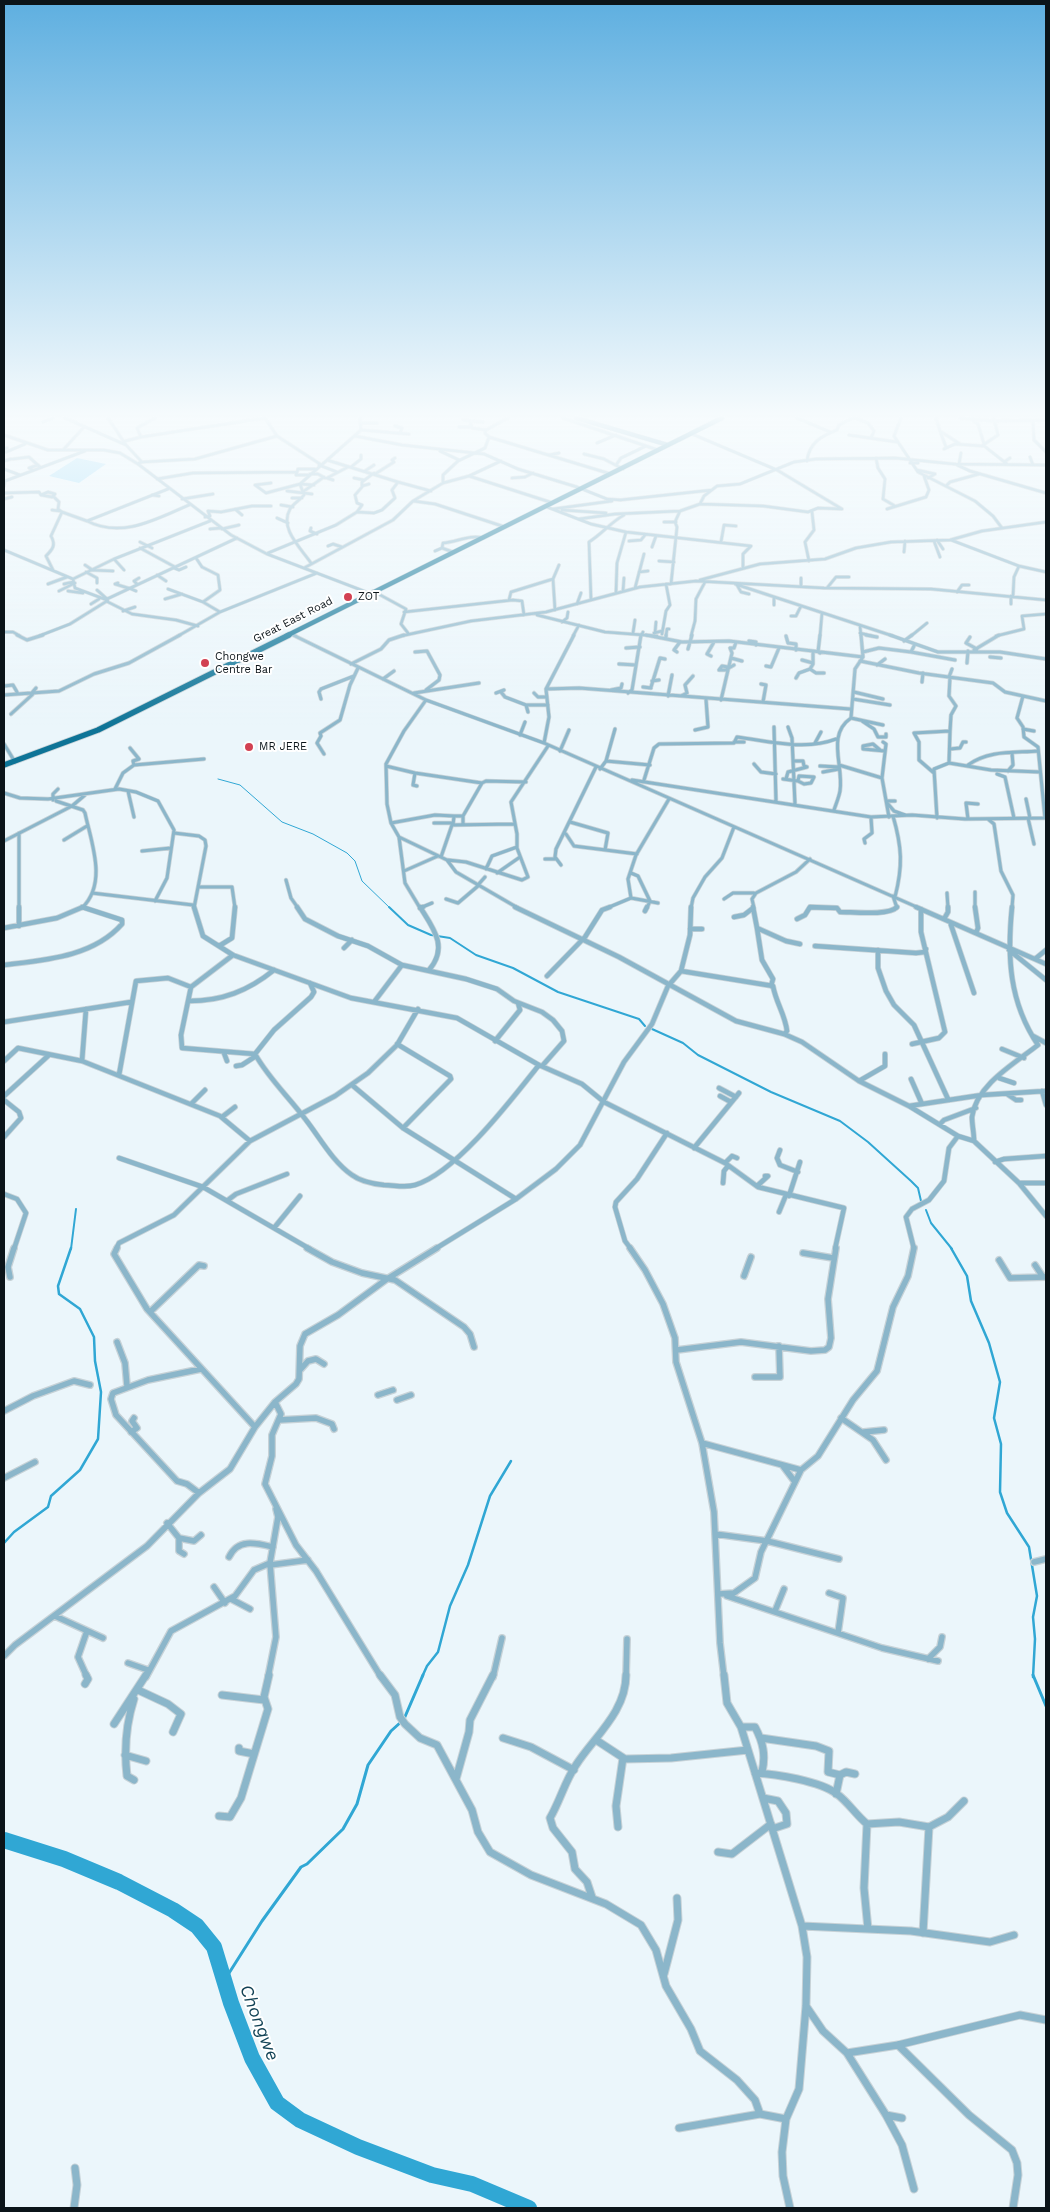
<!DOCTYPE html>
<html>
<head>
<meta charset="utf-8">
<style>
  body { margin:0 }
  #map { position:relative; width:1050px; height:2212px; overflow:hidden; background:#ebf6fb; font-family:"Work Sans",sans-serif }
  canvas { display:block }
  .frame { position:absolute; inset:0; border:5px solid #0b1419; pointer-events:none }
</style>
</head>
<body>
<div id="map">
<canvas width="1050" height="2212"></canvas>
<div class="frame"></div>
</div>
<script>
const c = document.querySelector('canvas').getContext('2d');
c.lineJoin = 'round';
function paint(path, color) {
  c.fillStyle = color;
  c.fill(path, 'evenodd');
}
function strokePath(path, color, width, dash) {
  c.strokeStyle = color;
  c.lineWidth = width;
  c.lineCap = dash ? 'butt' : 'round';
  c.setLineDash(dash || []);
  c.stroke(path);
}
function drawText(font, color, halo, rows, align = 'center') {
  c.font = font + ' "Work Sans",sans-serif';
  c.lineWidth = 4;
  c.setLineDash([]);
  c.textBaseline = 'middle';
  c.strokeStyle = halo;
  c.fillStyle = color;
  for (const [text, x, y, turn = 0] of rows) {
    c.save();
    c.translate(x, y);
    c.rotate((+turn || 0) * Math.PI / 180);
    c.textAlign = isNaN(turn) ? turn : align;
    if (halo) c.strokeText(text, 0, 0);
    c.fillText(text, 0, 0);
    c.restore();
  }
}
const green = new Path2D(`
  M77,458l29,6 -27,19 -30,-7z`);
const streamFar3 = new Path2D(`
  M218,779l22,6 42,37 31,12 34,19 8,8 7,20 28,27`);
const streamFar2 = new Path2D(`
  M389,907l19,18 23,10 19,3 26,17 37,13 45,24 81,27 6,7
  M652,1029l31,14 15,12 73,37 69,29 28,21 43,39 7,7 3,13
  M926,1210l5,13 21,26
  M71,1249l5,-40`);
const streamFar1 = new Path2D(`
  M951,1248l16,28 4,25 18,42 11,39 -6,36 7,26 -1,48 7,21 22,34 8,49 -4,21 2,22 -2,38
  M4,1543l10,-11 34,-25 3,-11 29,-26 18,-31 3,-47 -6,-31 -1,-24 -14,-28 -21,-15 -1,-8 13,-38
  M422,1677l5,-11 11,-14 12,-46 18,-41 22,-69 21,-35`);
const stream = new Path2D(`
  M1033,1675l13,31
  M404,1719l19,-44
  M224,1981l38,-60 39,-54 6,-3 36,-35 14,-25 11,-39 23,-34 10,-9`);
const river = new Path2D(`
  M4,1840l60,19 55,23 54,28 24,16 17,21 17,56 21,55 25,45 23,17 58,27 74,28 40,9 57,24`);
const minorFar4 = new Path2D(`
  M65,418l61,27 16,17 -3,1
  M108,418l18,27
  M155,418l-18,10 4,9 124,-19
  M265,418l12,18
  M563,418l95,32
  M797,418l33,14
  M855,418l13,5 6,8 -3,7
  M901,418l-7,18 24,36 57,29 18,15 9,12
  M936,418l4,13 20,13
  M960,418l34,3 52,-1
  M971,419l7,5 6,20
  M994,419l4,16 -15,10 24,19
  M463,420l7,1 2,7 14,2
  M470,421l13,1
  M1033,421l1,19 12,12
  M43,422l10,-4
  M362,423h15
  M395,426l7,2 -2,5
  M459,427h11
  M361,430l48,4
  M940,431l6,16
  M4,435l44,15h56l16,3 18,11 93,71 36,19 102,39
  M849,435l48,7
  M355,436l47,9 82,9 34,15 59,18 30,12 14,1
  M489,437l122,37
  M125,441l16,-4
  M597,443l19,-8
  M4,449l3,-1
  M944,449l11,-5 28,2
  M63,450l21,-23
  M440,451l19,9
  M6,452l19,-8
  M584,454l20,5 19,10
  M549,455l10,-2
  M1030,457l3,8
  M876,458l2,10 7,11 -2,20 12,7
  M13,459l16,-2 11,10
  M4,461l7,-2
  M807,461c2,-18 14,-25 30,-31l2,-5 14,-7
  M142,462l53,-3 82,-23 43,28
  M1004,462l6,-4
  M910,463h8
  M955,464l15,7 76,22
  M959,464l2,-11
  M319,465l18,7
  M616,465l5,-7 25,-12
  M351,467l10,-8v-4
  M4,469l16,6
  M33,470l-4,-2 9,-3
  M917,470l18,4 -7,4
  M365,471l9,-6
  M297,472l1,-3h17
  M310,474h8l7,4
  M375,474l19,-12 -2,-2 3,-2
  M469,476l84,27
  M354,478l10,2
  M512,478l13,-1 8,-4
  M157,479l36,-6 104,-1 -1,3h12
  M333,480l-6,-2 21,-11
  M398,482l33,9
  M271,483l-16,2 11,8 34,-9 14,1
  M443,483v-8l15,-14 27,-13 4,-11 -4,-4 1,-3 22,-12
  M4,486l1,-5 80,-30
  M362,486l7,-2
  M946,486l4,-4 29,-8
  M168,489l-81,32c35,18 69,-2 102,-16
  M287,491l17,2
  M304,491l20,-14
  M48,492l7,2 -3,3 -11,-2z
  M4,493l35,-1 2,3
  M304,493l8,1
  M152,495l7,1
  M53,496l6,6 -1,7 4,3 -11,24c5,9 2,13 -5,20l7,14
  M292,498h10
  M4,499l8,-2
  M182,499l31,-5
  M620,500l92,-10
  M413,501l22,3 70,23
  M700,504l4,-8 13,-10 23,-2 54,-22 22,-3 79,-1 59,6 92,1
  M281,505l12,2
  M547,507l44,17 35,8 125,14
  M235,509l7,6
  M553,509l59,-8
  M887,509l39,-12 3,-7 -5,-14
  M52,510l8,1
  M562,510l44,3
  M62,512l25,9
  M357,512l5,-7 -5,-2 -2,-8 7,-8v-5l12,-9
  M205,517l5,-1 -2,-5 13,1 31,-6h19
  M277,518l11,5
  M579,519l36,-5 65,-3 20,-7 63,2 45,6 10,-4 24,1 -65,-39 -85,-36
  M664,522h12
  M311,528l-1,3 7,3
  M210,529l11,-1
  M222,529l17,-4
  M937,540l6,9
  M951,540l68,26 27,6
  M629,541l12,-1 4,-5
  M934,541l6,16
  M140,542l12,6
  M721,542l3,-17 12,1
  M328,546l5,-2 9,3
  M652,547l4,-11
  M140,548l35,19
  M442,548l1,-5c14,-1 27,-9 41,-5
  M4,550l69,29 2,9 32,12
  M435,551l7,-3 11,4
  M904,552l1,-11
  M268,553l68,-28 21,-13 17,1 8,-3 13,-12 -3,-8 6,-8 -71,-22
  M196,558l6,9 16,8 2,15 -17,12 17,10
  M114,559l10,11
  M659,561l15,1
  M809,561l-4,-19 9,-12 -2,-18
  M311,563c-10,-15 -32,-34 -21,-54 3,-5 10,-9 14,-14l-4,-11 61,-54 -1,-12
  M85,565l6,4
  M174,568l5,2 7,-3
  M304,568l89,-48 20,-19 30,-18 26,-7 32,-15
  M743,568v-14l8,-8
  M90,570l23,1
  M86,572l11,6v5
  M639,572l9,-1
  M157,575l9,6
  M801,578v8
  M73,579l41,-20 96,-38
  M700,580l60,-16 65,-5 31,-11 35,-6 59,-2 32,-9 64,-9
  M118,583l-3,1 13,4
  M48,584l19,-7
  M64,584l9,-2
  M137,584l-3,-3 5,-3
  M671,584l6,-57 -2,-5 5,-11
  M735,584l158,52
  M737,585l4,7 8,2
  M129,588l7,3
  M635,588l9,-34
  M827,588l9,-11h13
  M168,589l35,13
  M97,590l10,9
  M59,591l16,-8
  M68,591l15,2
  M373,591l33,18 -5,15 7,9
  M623,591l1,-13
  M616,592l1,-29 9,-31
  M957,592l5,-7h7
  M1011,596v8
  M1013,596l1,-19 5,-11
  M774,598v7
  M165,599l17,-5
  M591,599l-2,-57c13,-8 22,-20 35,-27
  M509,600l2,-8 42,-13
  M91,604l8,-5
  M577,604l4,-11
  M555,610l-2,-31 6,-14
  M123,611l12,-4
  M404,612l109,-12 9,1 2,14
  M537,615l68,17 52,4
  M791,616h5l5,-10
  M562,622l5,-4 1,-6
  M198,626l-22,-6 -44,-6 -24,-12 -1,-3 130,-61
  M860,626l1,10
  M4,632h9l7,4
  M290,633l6,3
  M633,633l2,-13
  M654,633l8,-2
  M655,633l1,-11
  M860,633l12,3
  M662,634l4,-23 4,-6 -4,-21
  M39,636l31,-12 37,-23
  M178,636l42,-24 97,-39
  M401,636l70,-15 75,-9 94,-25 56,-6 128,7 107,1 115,11
  M573,636l6,-11
  M641,636l2,-4
  M666,636l1,-7h2
  M691,636l4,-15 1,-22 9,-17
  M820,636l2,-23
  M911,636l16,-13
  M996,636l28,-7 -2,-13 24,-2`);
const minorFar3 = new Path2D(`
  M17,635l10,5 16,-5
  M293,635l133,65 118,43 375,165
  M646,635l36,7 47,-1 134,16
  M820,635l-2,17 2,1
  M866,635l11,2
  M890,635l48,17h62l46,7
  M786,636l2,7 8,1v6
  M970,637l-4,6 11,6
  M666,638v-3
  M749,641l7,1v3
  M904,641l8,-6
  M626,648l14,-1
  M688,649l4,-14
  M974,650l25,-15
  M415,652l12,-1 13,24 -1,5 -13,10
  M677,652l-3,-2 6,-8
  M863,652l16,-4 32,4 3,-6
  M911,652l44,8
  M813,653v11l-3,5 6,4h8
  M711,656l-4,-2 7,-12
  M990,657l11,1
  M731,658l11,3
  M802,660l11,3
  M860,661l59,12 74,10 12,9 41,9
  M967,663l1,-12
  M351,664l30,-15 8,-9 15,-5
  M619,664l17,1
  M877,665l8,-6
  M766,666l5,1 8,-19
  M727,669l7,-4
  M727,670h-8l3,-4 6,1
  M949,677l3,-8
  M796,678l3,-5 11,-4
  M383,679l11,-8
  M652,681l7,-1
  M922,682l1,-9
  M761,684l5,1 -3,17
  M4,686l9,-1 4,7
  M643,687l8,1
  M651,687l9,-29 5,1
  M546,689l33,-1 271,21
  M611,690l10,-2 1,-4
  M501,692l4,5 21,8
  M854,692l29,7
  M414,693l65,-10
  M496,693l8,-3
  M534,693l4,4h9
  M628,693l4,-3 9,-55
  M31,694l5,-6
  M4,695l55,-4 35,-17 35,-11 51,-28
  M668,696l4,-21
  M681,696l6,-3 -2,-8 8,-9
  M1023,696l-6,22 6,9 1,10 14,10 7,71
  M321,699l-2,-7 2,-3 33,-13
  M853,699l37,6
  M721,700l11,-47 -2,-5h4l2,-6
  M528,712l-2,-7h22
  M11,714l22,-20
  M851,718l32,7
  M862,721l12,8 4,8h8v-3
  M774,727l2,74
  M788,727l4,11 3,66
  M1023,729l11,2
  M695,730l13,-3 -2,-28
  M520,735l5,-13
  M734,742h10
  M883,742l3,2 -4,34 7,39
  M544,743l5,-26 -3,-28 28,-54
  M815,743l6,-11
  M4,744l11,18
  M130,748l9,11 -6,2 1,4
  M950,749l10,-1 3,-6h3
  M880,750l-7,-6 -10,2v3l22,2
  M560,751l9,-21
  M324,754l-7,-11 4,-7 -1,-3 20,-13 10,-35 8,-17
  M606,761l44,4
  M949,763l42,7 49,2
  M754,764l7,8 15,2
  M839,765l43,13
  M968,765c21,-15 45,-12 70,-14
  M386,766l29,7 -2,12 4,1
  M820,766l19,1
  M600,769l6,-8 9,-32
  M1008,771l5,-6 -1,-12
  M823,772l16,-3
  M415,773l67,10 4,-2 40,1
  M934,773l-15,-13v-18l-5,-9 36,-2 1,-16 5,-9 -7,-10 1,-19
  M997,774l8,3 9,41
  M799,776l15,1 -3,6 -7,1 -6,-3z
  M783,779l15,2
  M786,779l2,-7 19,-5 -3,-1 -1,-5h-10
  M632,780l239,37 41,-2 53,4 81,-1
  M644,780l10,-32 5,-4 75,-1 3,-6c32,4 68,14 99,2
  M115,789l8,-16 11,-8 70,-6
  M128,791l6,26
  M4,793l16,5 28,1 71,-10 17,3 22,9 16,29 -7,48 -12,23
  M1026,799l4,19
  M53,800v-6l5,-5
  M56,801l27,9 2,3c6,29 23,70 -3,95
  M887,801h8
  M888,804l6,7 11,4
  M834,810c2,-6 5,-13 6,-19 4,-25 -14,-56 11,-73l4,-49 8,-12 -2,-22
  M463,816l19,-33
  M893,816c9,31 10,50 2,81
  M937,818l-3,-49 15,-6 1,-32
  M1028,818l6,26
  M968,819l-2,-16 12,1
  M988,819l6,5 7,47 12,24 -1,13
  M570,822l38,11 -3,17
  M391,823l44,-8 19,1
  M434,823h19
  M453,825l1,-9h9v8
  M19,833v75
  M174,833l25,3 6,4 1,6 -12,62
  M566,834l8,12 63,8
  M399,837l48,23 9,12 62,36
  M64,840l23,-14
  M4,841l68,-35 13,-11
  M865,843l-1,-4 8,-6 -1,-16
  M142,851l29,-3
  M441,857l11,-32 62,-1
  M545,859h11
  M448,860l18,2 56,18 6,-3 -11,-29v-14l-6,-32 37,-56
  M561,865l-6,-8 1,-8 40,-82
  M486,869l6,-13 25,-9
  M404,871l34,-15
  M497,873l23,-16
  M631,873l7,3 12,25 -3,7
  M286,880l5,18 7,10
  M477,886l8,-9
  M198,887h34l3,21
  M975,892v16
  M92,893l101,12
  M947,893l1,15
  M893,896l4,12
  M631,898l27,5
  M446,899l12,4 20,-17
  M724,899l9,-6h21
  M82,907l3,1
  M420,908l-15,-25 -6,-46 -8,-14 -4,-19 -1,-40 18,-33 22,-31
  M420,908l12,-5
  M607,908l24,-10 -3,-19 8,-24 33,-56
  M691,908l2,-10 12,-21 17,-19 12,-31
  M754,908l-2,-9 4,-6 40,-21 14,-13
  M809,908h25`);
const minorFar2 = new Path2D(`
  M19,907v19
  M194,907l9,29 30,19 118,43 106,20 82,47 43,19 22,18 121,61 33,24 86,21 -9,41
  M297,907l8,12 33,17 30,10 34,19 64,14 31,10 17,12 28,11 11,8 9,11 2,10 -21,24
  M420,907c13,21 29,40 9,63
  M515,907l104,50 117,64 48,13 18,8 57,39 50,25 49,30 16,5 45,42 27,33
  M753,907l4,21 29,13 14,3
  M916,907l130,57
  M975,907l3,21 -2,5
  M420,908l3,-1
  M645,911l2,-4
  M734,917l10,-2 9,-7
  M797,919l8,-4 5,-8 27,1 3,4c13,0 49,4 57,-5
  M944,919l4,-7v-5
  M950,922l24,71
  M4,928l53,-10 26,-11
  M757,928l5,32 11,19 -2,7
  M690,929h12
  M219,946l13,-8 3,-31
  M815,946l101,7 9,-1 1,-3
  M344,948l8,-8
  M878,950v18l8,23 8,14 20,20 34,74
  M1009,950l37,30
  M1035,959l11,-9
  M4,965c41,-5 89,-8 118,-41v-4l-40,-13
  M681,971l92,15c3,17 12,28 14,45l-3,3
  M547,976l38,-39 17,-27 8,-3
  M191,987l-10,48 1,13 73,6
  M191,987l42,-32
  M189,1001c33,0 59,-10 85,-31
  M374,1002l28,-37
  M4,1022l127,-20
  M1033,1036l13,7
  M495,1041l25,-31 -2,-7
  M397,1044l53,32 1,3 -48,49
  M912,1044l27,-6 6,-6 -24,-100v-23
  M1002,1049l22,9
  M224,1053l3,8
  M255,1054c14,25 34,43 51,66 14,18 27,42 46,55 8,6 22,9 32,10 10,0 21,3 31,0 41,-12 97,-86 124,-120
  M255,1054l19,-24 37,-33 3,-5 -4,-9
  M4,1061l14,-13 64,13 138,55 30,25
  M82,1061l4,-52
  M236,1066l6,-1 14,-9
  M119,1075l17,-94 32,-3 23,9
  M999,1078l15,5
  M911,1079l11,25
  M859,1081l26,-15v-12
  M352,1085l51,43 113,71
  M719,1088l17,9
  M1042,1091l4,14
  M1007,1094l9,6h5
  M4,1096l45,-41
  M720,1096l11,6
  M4,1100l15,12 2,6 -17,19
  M191,1104l14,-14
  M909,1106l73,-11 64,-4
  M222,1117l13,-10
  M940,1124l4,-4 32,-12
  M974,1141c0,-8 -2,-16 -2,-24 4,-32 43,-54 66,-72 -29,-43 -31,-88 -26,-138
  M694,1148l45,-55
  M780,1150l-3,8 3,7 18,7
  M119,1158l84,29 107,62
  M995,1162l9,-3 42,-3
  M725,1163l7,-7 5,2
  M723,1183l1,-12 4,-5
  M1019,1183h27
  M757,1186l11,-10h-3
  M4,1194l13,5 9,14 -12,36
  M789,1196l11,-34
  M228,1200l8,-6 51,-20
  M779,1212l7,-17
  M274,1228l26,-32
  M116,1249l3,-6 55,-28 76,-74 85,-45 33,-23 29,-28 21,-36
  M435,1249l81,-50 40,-30 24,-24 44,-83 28,-38 16,-38 13,-15 9,-36 1,-28
  M631,1249l-6,-8 -10,-34 1,-5 21,-23 30,-46
  M914,1249l-8,-32 6,-8 17,-9 15,-19 5,-33 9,-12`);
const minorFar1 = new Path2D(`
  M117,1248l-3,6 33,55 108,118
  M307,1248l25,14 30,11 33,7 69,47 6,7 4,13
  M630,1248l15,22 18,34 12,34 1,24 26,81 12,69 6,131 4,34
  M803,1253l30,5
  M999,1260l11,18 36,-1
  M1035,1265l8,12
  M744,1276l7,-19
  M10,1277l-2,-10 6,-19
  M150,1312l49,-47 5,1
  M117,1342l8,21 2,23
  M677,1350l64,-8 70,9 14,-1 4,-3 2,-9 -3,-39 8,-51
  M201,1369l-53,11 -35,13 -2,6 5,16 61,66 10,3 12,9 31,-24 25,-42 20,-25 21,-18 3,-5 1,-33 5,-12 33,-19 49,-36 50,-31
  M300,1370l8,-9 8,-2 8,5
  M755,1377h25l-1,-31
  M378,1395l15,-5
  M397,1400l14,-5
  M275,1402l6,12 -9,21v21l-7,28 31,61 20,26 65,106
  M4,1411l29,-15 41,-15 16,4
  M841,1418l32,22 13,20
  M279,1420l37,-2 16,6 2,5
  M131,1432l6,-4 -5,-7 2,-3
  M864,1432l20,-2
  M702,1443l99,27
  M783,1466l12,16
  M4,1478l31,-16
  M167,1523l12,15 15,3 7,-6
  M715,1534l52,7 72,18
  M179,1538v13l5,3
  M229,1557c9,-19 27,-14 44,-10
  M1034,1562l12,-3
  M270,1565l38,-5
  M214,1587l11,16
  M829,1593l14,5 -5,35
  M719,1594l15,-1 21,-15 6,-26 40,-82 17,-14 35,-56 24,-29 16,-64 15,-31 6,-28
  M727,1596l155,52 56,13
  M231,1599l19,10
  M775,1611l9,-22
  M55,1616l48,22
  M4,1656l11,-11 132,-99 52,-53
  M928,1659l12,-12 2,-10
  M128,1663l20,7
  M87,1677l-9,-20 9,-26
  M146,1677l25,-46 64,-35 19,-26 16,-7 8,-46 -2,-8
  M268,1677l8,-40 -6,-74
  M493,1677l9,-39
  M626,1677l1,-38`);
const minor = new Path2D(`
  M380,1675l15,20 5,22 5,7 15,14 17,7 35,65 6,22 12,20 41,23 75,29 35,21 15,25 10,36 25,43 9,22 37,29 18,20 5,14
  M724,1675l3,28 14,24 61,199 5,31 -1,49 -7,83 -13,30 -4,33 1,24 7,32
  M85,1684l3,-5 -2,-4
  M138,1690l30,14 13,10 -8,18
  M222,1695l42,5
  M134,1699c-8,25 -10,51 -7,77l7,4
  M114,1724l32,-49
  M741,1727h14c8,15 11,28 7,45
  M503,1738l28,9 43,23
  M761,1738l55,8 13,5 -1,21 12,3 -4,19
  M596,1740l29,19 46,-1 77,-8
  M239,1748v3l15,3
  M125,1755l21,6
  M755,1773c21,1 65,8 82,21 11,8 19,21 30,30
  M840,1775l6,-3 9,2
  M456,1779l13,-47 1,-12 23,-45
  M763,1798l15,3 8,12 1,11 -15,5
  M219,1816l11,1 11,-19 27,-89 -4,-12 5,-22
  M618,1827l-2,-21 7,-48
  M718,1852l14,2 39,-30
  M592,1897l-5,-15 -12,-13 -3,-17 -19,-24 -3,-10c10,-17 15,-37 26,-53 18,-28 50,-53 50,-90
  M802,1926l109,5 79,11 24,-7
  M868,1929l-4,-41 3,-64 32,-2 30,5
  M923,1933l6,-106 19,-10 16,-16
  M664,1974l14,-54 -1,-22
  M806,2006l17,25 24,22 39,62 16,30 12,44
  M898,2045l71,70 43,35 5,13 1,12 -5,33
  M847,2053l51,-8 122,-30 26,5
  M886,2115l16,3
  M679,2128l81,-14 26,5
  M74,2208l3,-23 -2,-17`);
const secondary = new Path2D(`
  M576,418l92,27`);
const trunkFar1 = new Path2D(`
  M286,636l436,-218`);
const trunk = new Path2D(`
  M4,765l94,-35 191,-95`);
const markers = [
  [348,597,5,"#d24152"],
  [205,663,5,"#d24152"],
  [249,747,5,"#d24152"]
];
const farPoinames = [
  ["ZOT",358,597],
  ["Chongwe",215,657],
  ["Centre Bar",215,670],
  ["MR JERE",259,747]
];
const farStreetnames = [
  ["Great East Road",293,620,-27]
];
const nearWaternames = [
  ["Chongwe",259,2023,69]
];
paint(green, '#95d9f9');
strokePath(streamFar3, '#30a7d4', 1);
strokePath(streamFar2, '#30a7d4', 2);
strokePath(streamFar1, '#30a7d4', 2.5);
strokePath(stream, '#30a7d4', 3);
strokePath(river, '#30a7d4', 16);
strokePath(minorFar4, '#c7d2d7', 4);
strokePath(minorFar3, '#c7d2d7', 4.5);
strokePath(minorFar2, '#c7d2d7', 6);
strokePath(minorFar1, '#c7d2d7', 8);
strokePath(minor, '#c7d2d7', 9);
strokePath(secondary, '#c7d2d7', 5);
strokePath(trunkFar1, '#c7d2d7', 5.5);
strokePath(trunk, '#c7d2d7', 7);
strokePath(minorFar4, '#8bb6ca', 2.5);
strokePath(minorFar3, '#8bb6ca', 3);
strokePath(minorFar2, '#8bb6ca', 4.5);
strokePath(minorFar1, '#8bb6ca', 5.5);
strokePath(minor, '#8bb6ca', 7);
strokePath(secondary, '#5396b4', 4);
strokePath(trunkFar1, '#0e7497', 4.5);
strokePath(trunk, '#0e7497', 5.5);
const sky = c.createLinearGradient(0, 0, 0, 728);
sky.addColorStop(0, '#5eafe0');
sky.addColorStop(0.57, '#f6fbfd');
sky.addColorStop(1, '#f6fbfd00');
c.fillStyle = sky;
c.fillRect(0, 0, 1050, 728);
for (const [x, y, r, color] of markers) {
  const dot = new Path2D();
  dot.arc(x, y, r, 0, 2 * Math.PI);
  c.fillStyle = color;
  c.fill(dot);
  strokePath(dot, '#fff', 2);
}
drawText('11px', '#0b1419', '#fff', farPoinames, 'left');
drawText('11px', '#0b1419', '#fff', farStreetnames);
drawText('italic 18px', '#114255', '#fff', nearWaternames);
</script>
</body>
</html>
